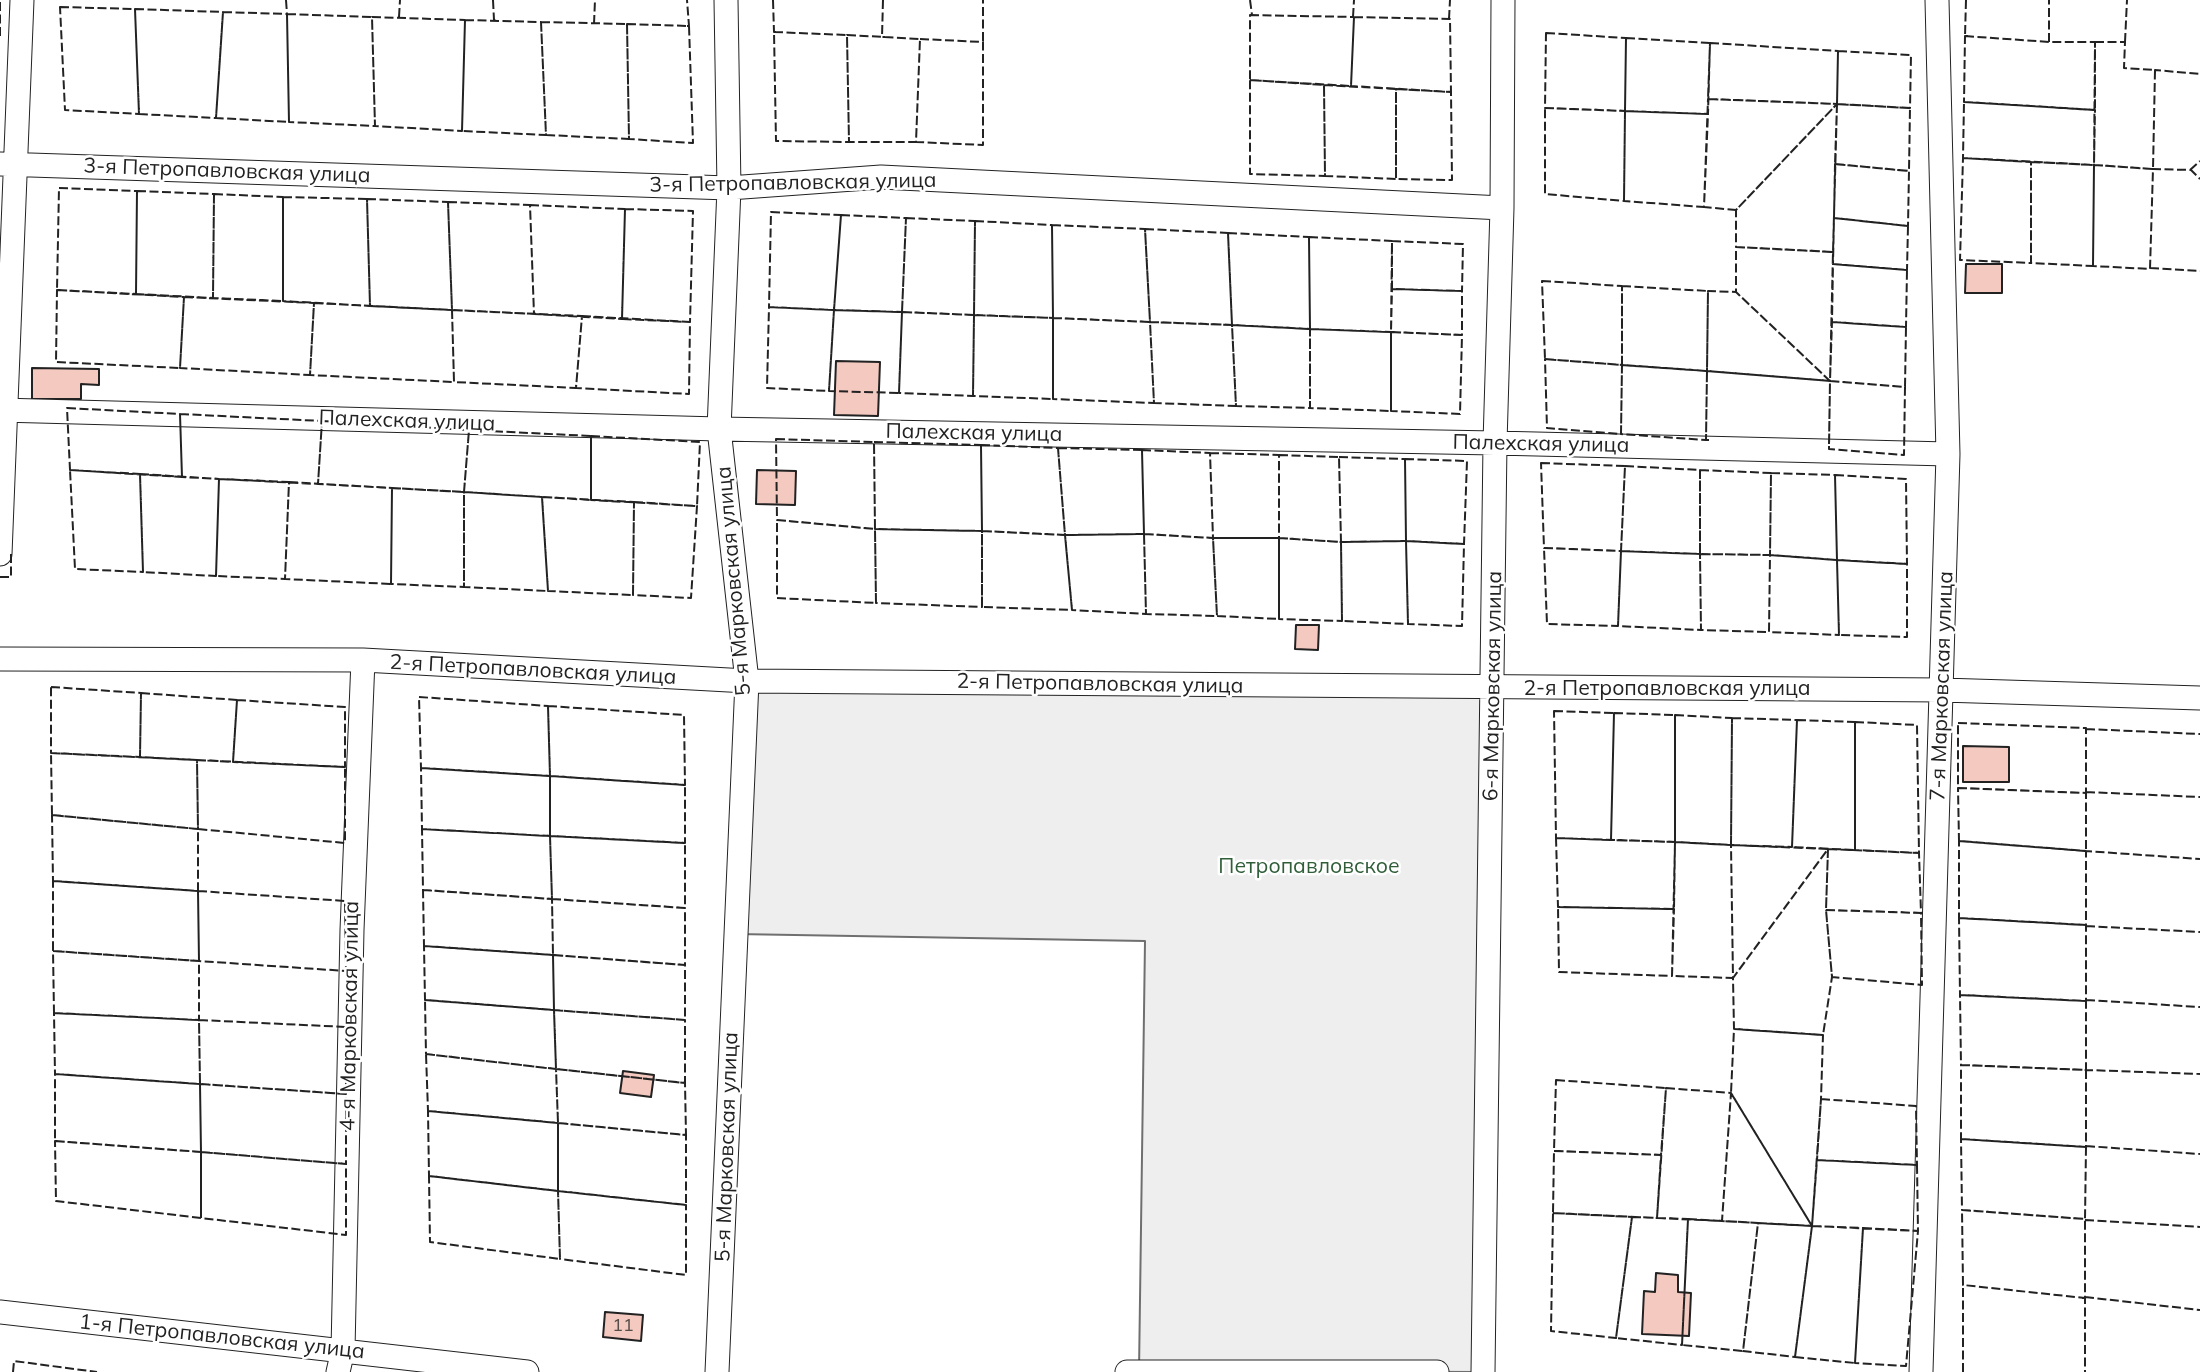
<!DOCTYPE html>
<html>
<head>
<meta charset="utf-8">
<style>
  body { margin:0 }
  canvas { display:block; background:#fff }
</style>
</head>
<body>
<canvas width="2200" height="1372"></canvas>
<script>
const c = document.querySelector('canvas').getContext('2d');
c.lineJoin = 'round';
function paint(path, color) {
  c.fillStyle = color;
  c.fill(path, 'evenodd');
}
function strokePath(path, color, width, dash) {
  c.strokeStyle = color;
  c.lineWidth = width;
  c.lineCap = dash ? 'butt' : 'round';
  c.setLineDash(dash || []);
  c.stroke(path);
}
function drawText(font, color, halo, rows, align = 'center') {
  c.font = font + ' Mulish,sans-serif';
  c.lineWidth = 5;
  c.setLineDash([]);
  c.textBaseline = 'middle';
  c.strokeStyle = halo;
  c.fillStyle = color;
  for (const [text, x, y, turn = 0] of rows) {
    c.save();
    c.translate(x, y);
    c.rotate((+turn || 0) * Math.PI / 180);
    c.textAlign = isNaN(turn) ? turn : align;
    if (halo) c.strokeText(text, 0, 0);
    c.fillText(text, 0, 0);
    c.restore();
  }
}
const green = new Path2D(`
  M747,681l746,7 -10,684 -344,-1 6,-430 -409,-7z`);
const building = new Path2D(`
  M1966,264h36v29h-37z
  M836,361l44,1 -2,54 -44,-1z
  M32,368l67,1v16l-18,-1v15h-49z
  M757,470l39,1 -1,34 -39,-1z
  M1296,625h23l-1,25 -23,-1z
  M1963,746l46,1v35h-46z
  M623,1071l31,4 -3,22 -31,-4z
  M1656,1273l22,2v17l13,1 -2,43 -47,-2 2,-43 11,1z
  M605,1312l38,3 -2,26 -38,-4z`);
const minor = new Path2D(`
  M0,164l729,24 152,-11 621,31
  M0,410l719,19 776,14 453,11
  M0,554l22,-554
  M0,659l363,1 384,21 1195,9 258,8
  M0,1312l527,60
  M338,1372l5,-22 9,-420 11,-270
  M717,1372l30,-691 -28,-252 10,-241 -3,-188
  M1127,1372h310
  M1483,1372l12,-929 7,-235 1,-208
  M1921,1372l27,-918 -11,-454`);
const fence = new Path2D(`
  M286,0l1,14
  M493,0l1,20 2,1
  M773,0l1,32h2
  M883,0l-1,37h3
  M1250,0l2,15
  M1966,0l-1,36h3
  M60,7l75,2 4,105 -74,-4z
  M135,9l88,3 -7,106 -77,-4z
  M223,12l64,2 2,108 -73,-4z
  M287,14l85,3 3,109 -86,-4z
  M1250,15l104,2 -3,69 -101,-6z
  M372,17l93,3 -3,111 -87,-5z
  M399,17l1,-17
  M1353,17l1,-17
  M1354,17l96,2 1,73 -100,-6z
  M1449,19l1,-19
  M465,20l76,2 5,113 -84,-4z
  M541,22l86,2 2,115 -83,-4z
  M594,24l1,-24
  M627,24l62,2 4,117 -64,-4z
  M687,26h2l-2,-26
  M774,32l73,3 2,107 -73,-1z
  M1546,33l80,5 -1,73 -80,-3z
  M847,35l73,4 -4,103h-67z
  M0,36v-36
  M1965,36l84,6h46v68l-131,-8z
  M1626,38l84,5 -2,71 -83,-3z
  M920,39l63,3v103l-67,-3z
  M983,41v-41
  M2049,42v-42
  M2095,42h30l-1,26 31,2 -2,99 -59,-4z
  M2125,42l2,-42
  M1710,43l128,8 -1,53 -129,-5z
  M1838,51l73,4 -1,53 -73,-4z
  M2155,73v-3l45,4
  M1250,80l74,5 1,91 -75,-2z
  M1324,85l72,4v90l-71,-3z
  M1396,89l55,3 1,88 -56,-1z
  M1708,99l129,5 -101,106 -32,-3z
  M1964,102l131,8 -1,55 -131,-7z
  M1837,104l-4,148 -97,-5v-37z
  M1837,104l73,4 -1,63 -74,-7z
  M1545,108l80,3 -1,90 -79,-7z
  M1625,111l83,3 -4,93 -80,-6z
  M1963,158l68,4v101l-71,-3z
  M2031,162l63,3 -1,101 -62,-3z
  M1835,164l74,7 -1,55 -74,-8z
  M2094,165l59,4 -3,100 -57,-3z
  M2153,170v-1l38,1 9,9
  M2190,170l10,-9
  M59,188l78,3 -1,103 -79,-4z
  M137,191l77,3 -1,104 -77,-4z
  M214,194l69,3v104l-70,-3z
  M283,197l84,2 3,107 -87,-5z
  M367,199l81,3 4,108 -82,-4z
  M448,202l82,3 4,109 -82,-4z
  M530,205l95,4 -3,110 -88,-5z
  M625,209l68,2 -3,111 -68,-3z
  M771,212l70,3 -7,95 -65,-3z
  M841,215l65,3 -4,94 -68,-2z
  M906,218l69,3 -1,94 -72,-3z
  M1834,218l74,8 -1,44 -74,-6z
  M975,221l77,4 1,93 -79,-3z
  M1052,225l93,4 5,93 -97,-4z
  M1145,229l83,4 4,92 -82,-3z
  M1228,233l81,4 1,92 -78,-4z
  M1309,237l83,4 -1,91 -81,-3z
  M1392,241l71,3 -1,47 -70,-2z
  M1736,247l97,5 -3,129 -94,-89z
  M1833,264l74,6 -1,57 -74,-5z
  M2150,268l50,3
  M1542,281l80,5v79l-77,-6z
  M1622,286l86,5 -1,80 -85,-6z
  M1392,289l70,2v44l-71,-3z
  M57,290l127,7 -4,71 -124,-6z
  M184,297l130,6 -4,72 -130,-7z
  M314,303l138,7 2,72 -144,-7z
  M769,307l65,3 -5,81 -62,-3z
  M452,310l130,6 -6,72 -122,-6z
  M834,310l68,2 -3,81 -70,-2z
  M902,312l72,3 -1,81 -74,-3z
  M974,315l79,3v81l-80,-3z
  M582,316l108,6 -1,72 -113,-6z
  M1053,318l97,4 4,81 -101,-4z
  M1150,322l82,3 4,81 -82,-3z
  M1832,322l74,5 -1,60 -75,-6z
  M1232,325l78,4v79l-74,-2z
  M1310,329l81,3v79l-81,-3z
  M1391,332l71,3 -2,79 -69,-3z
  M1545,359l77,6 -1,69 -74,-6z
  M1622,365l85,6 -1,69 -85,-6z
  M1830,381l75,6 -1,68 -75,-6z
  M67,408l113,6 2,63 -112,-7z
  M180,414l142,7 -4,63 -136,-7z
  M322,421l147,9 -5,62 -146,-8z
  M469,430l122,6v64l-127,-8z
  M591,436l109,6 -3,64 -106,-6z
  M776,439l98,3 1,87 -98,-9z
  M1709,440h-3l1,-69 123,10
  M874,442l107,3 1,86 -107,-2z
  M1829,444l1,-63 -94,-89 -28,-1 -1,80 123,10
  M981,445l77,3 7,87 -83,-4z
  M1058,448l84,2 2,84 -79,1z
  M1142,450l68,3 3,85 -69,-4z
  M1210,453l69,2v83h-66z
  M1279,455l60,2 2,85 -62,-4z
  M1339,457l66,2 1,82 -65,1z
  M1405,459l62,2 -3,83 -58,-3z
  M1541,463l84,3 -4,85 -77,-3z
  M1625,466l75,4v84l-79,-3z
  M70,470l70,4 3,98 -68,-3z
  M1700,470l71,3 -1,82 -70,-1z
  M1771,473l64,2 2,85 -67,-5z
  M140,474l79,5 -3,97 -73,-4z
  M1835,475l71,4 1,85 -70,-4z
  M219,479l70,3 -4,97 -69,-3z
  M289,482l103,6 -1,96 -106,-5z
  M392,488l72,4v95l-73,-3z
  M464,492l78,5 6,94 -84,-4z
  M542,497l92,5 -1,93 -85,-4z
  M634,502l63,4 -6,92 -58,-3z
  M777,520l98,9 1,74 -99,-5z
  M875,529l107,2v76l-106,-4z
  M982,531l83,4 7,75 -90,-3z
  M1144,534l2,80 -74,-4 -7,-75z
  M1144,534l69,4 4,78 -71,-2z
  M1213,538h66v81l-62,-3z
  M1279,538l62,4 1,79 -63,-2z
  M1406,541l2,83 -66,-3 -1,-79z
  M1406,541l58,3 -2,82 -54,-2z
  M1544,548l77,3 -3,75 -71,-2z
  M1621,551l79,3 1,76 -83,-4z
  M1700,554l70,1 -1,77 -68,-2z
  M1770,555l67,5 2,75 -70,-3z
  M1837,560l70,4v73l-68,-2z
  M0,577h11v-26
  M51,687l90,6 -1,64 -89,-4z
  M141,693l96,7 -4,62 -93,-5z
  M419,697l129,9 2,70 -129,-8z
  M237,700l108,7v60l-112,-5z
  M548,706l136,9 1,70 -135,-9z
  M1554,711l60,2 -3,127 -55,-2z
  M1614,713l61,2v127l-64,-2z
  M1675,715l57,3 -1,127 -56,-3z
  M1732,718l65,2 -5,127 -61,-2z
  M1797,720l58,2v128l-63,-3z
  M1855,722l62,3 2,128 -64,-3z
  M1958,723l128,5v65l-128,-5z
  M2086,729l114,5
  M51,753l146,7 1,69 -146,-14z
  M197,760l148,7v76l-147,-14z
  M421,768l129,8v60l-128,-7z
  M550,776l135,9v58l-135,-7z
  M1958,788l128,5v58l-127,-10z
  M2086,792l114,5
  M52,815l146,14v62l-145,-10z
  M422,829l128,7 2,63 -129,-9z
  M550,836l135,7v65l-133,-9z
  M1556,838l119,4 -1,67 -116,-2z
  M1959,841l127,10v74l-127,-7z
  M1675,842l56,3 2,133 -61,-2z
  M1731,845l97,4 -95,129z
  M1828,849l-2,61 6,67 -9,58 -89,-6 -1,-51z
  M1828,849l91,4 2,60 -95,-3z
  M2086,854v-3l114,8
  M53,881l145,10 1,70 -146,-10z
  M423,890l129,9 1,56 -129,-9z
  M198,891l147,10 1,70 -147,-10z
  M552,899l133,9v57l-132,-10z
  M1558,907l116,2 -2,67 -113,-4z
  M1826,910l95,3 1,72 -90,-8z
  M1959,918l127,7v76l-126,-6z
  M2086,926l114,6
  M424,946l129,9 1,55 -129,-10z
  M53,951l146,10v59l-145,-7z
  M553,955l132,10v55l-131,-10z
  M1960,995l126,6v69l-125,-5z
  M425,1000l129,10 2,59 -130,-15z
  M2086,1000l114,7
  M554,1010l131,10v63l-129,-14z
  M54,1013l145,7 1,64 -145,-10z
  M199,1020l147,7v67l-146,-10z
  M1734,1029l89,6 -2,64 -9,127 -81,-133z
  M426,1054l130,15 2,54 -130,-12z
  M1961,1065l125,5v77l-125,-8z
  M556,1069l129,14 1,52 -128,-12z
  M2086,1072v-2l114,4
  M55,1074l145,10 1,68 -146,-11z
  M1556,1080l110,8 -5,67 -107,-4z
  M200,1084l146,10v70l-145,-12z
  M1666,1088l65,5 -9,128 -65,-3z
  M1821,1099l95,7 1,59 -100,-5z
  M428,1111l130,12v68l-129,-15z
  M558,1123l128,12v70l-128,-14z
  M1961,1139l125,8 -1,72 -123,-9z
  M55,1141l146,11v66l-145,-17z
  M2086,1146l114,8
  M1554,1151l107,4 -4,63 -104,-5z
  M201,1152l145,12v71l-145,-17z
  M1817,1160l100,5 1,66 -106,-5z
  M429,1176l129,15 2,68 -130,-17z
  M558,1191l128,14v70l-126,-16z
  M1962,1210l123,9v79l-122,-13z
  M1553,1213l79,4 -16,121 -65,-7z
  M1632,1217l56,2 -6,126 -66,-7z
  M1688,1219l70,4 -15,128 -61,-6z
  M2085,1220l115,7
  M1812,1226l-90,-5 9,-128 81,133 -17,131 -52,-6 15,-128 54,3
  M1812,1226l51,2 -8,135 -60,-6z
  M1863,1228l55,3 -12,135 -51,-3z
  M2085,1297l115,13
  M2082,1298h3v74
  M13,1372l1,-11 83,11
  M1963,1372v-87h1`);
const numberNames = [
  ["11",623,1326]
];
const streetNames = [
  ["3-я Петропавловская улица",227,171,2],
  ["3-я Петропавловская улица",793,183,-1],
  ["Палехская улица",407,421,2],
  ["Палехская улица",974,433,1],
  ["Палехская улица",1541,444,1],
  ["5-я Марковская улица",734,581,-95],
  ["2-я Петропавловская улица",533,670,3],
  ["2-я Петропавловская улица",1100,684,1],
  ["6-я Марковская улица",1493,686,-89],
  ["7-я Марковская улица",1942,686,-88],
  ["2-я Петропавловская улица",1667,689],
  ["4-я Марковская улица",350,1016,-89],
  ["5-я Марковская улица",727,1147,-88],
  ["1-я Петропавловская улица",222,1337,6]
];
const parkNames = [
  ["Петропавловское",1309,867]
];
paint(green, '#eee');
strokePath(green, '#6f6f6f', 2);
paint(building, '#f3c9c0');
strokePath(building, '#222', 2);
strokePath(minor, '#222', 25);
strokePath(minor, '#fff', 23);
strokePath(fence, '#222', 2, [9, 3.5]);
drawText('18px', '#564c4a', null, numberNames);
drawText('21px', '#222', '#fff', streetNames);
drawText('21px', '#2f5e38', '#fff', parkNames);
</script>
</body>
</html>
